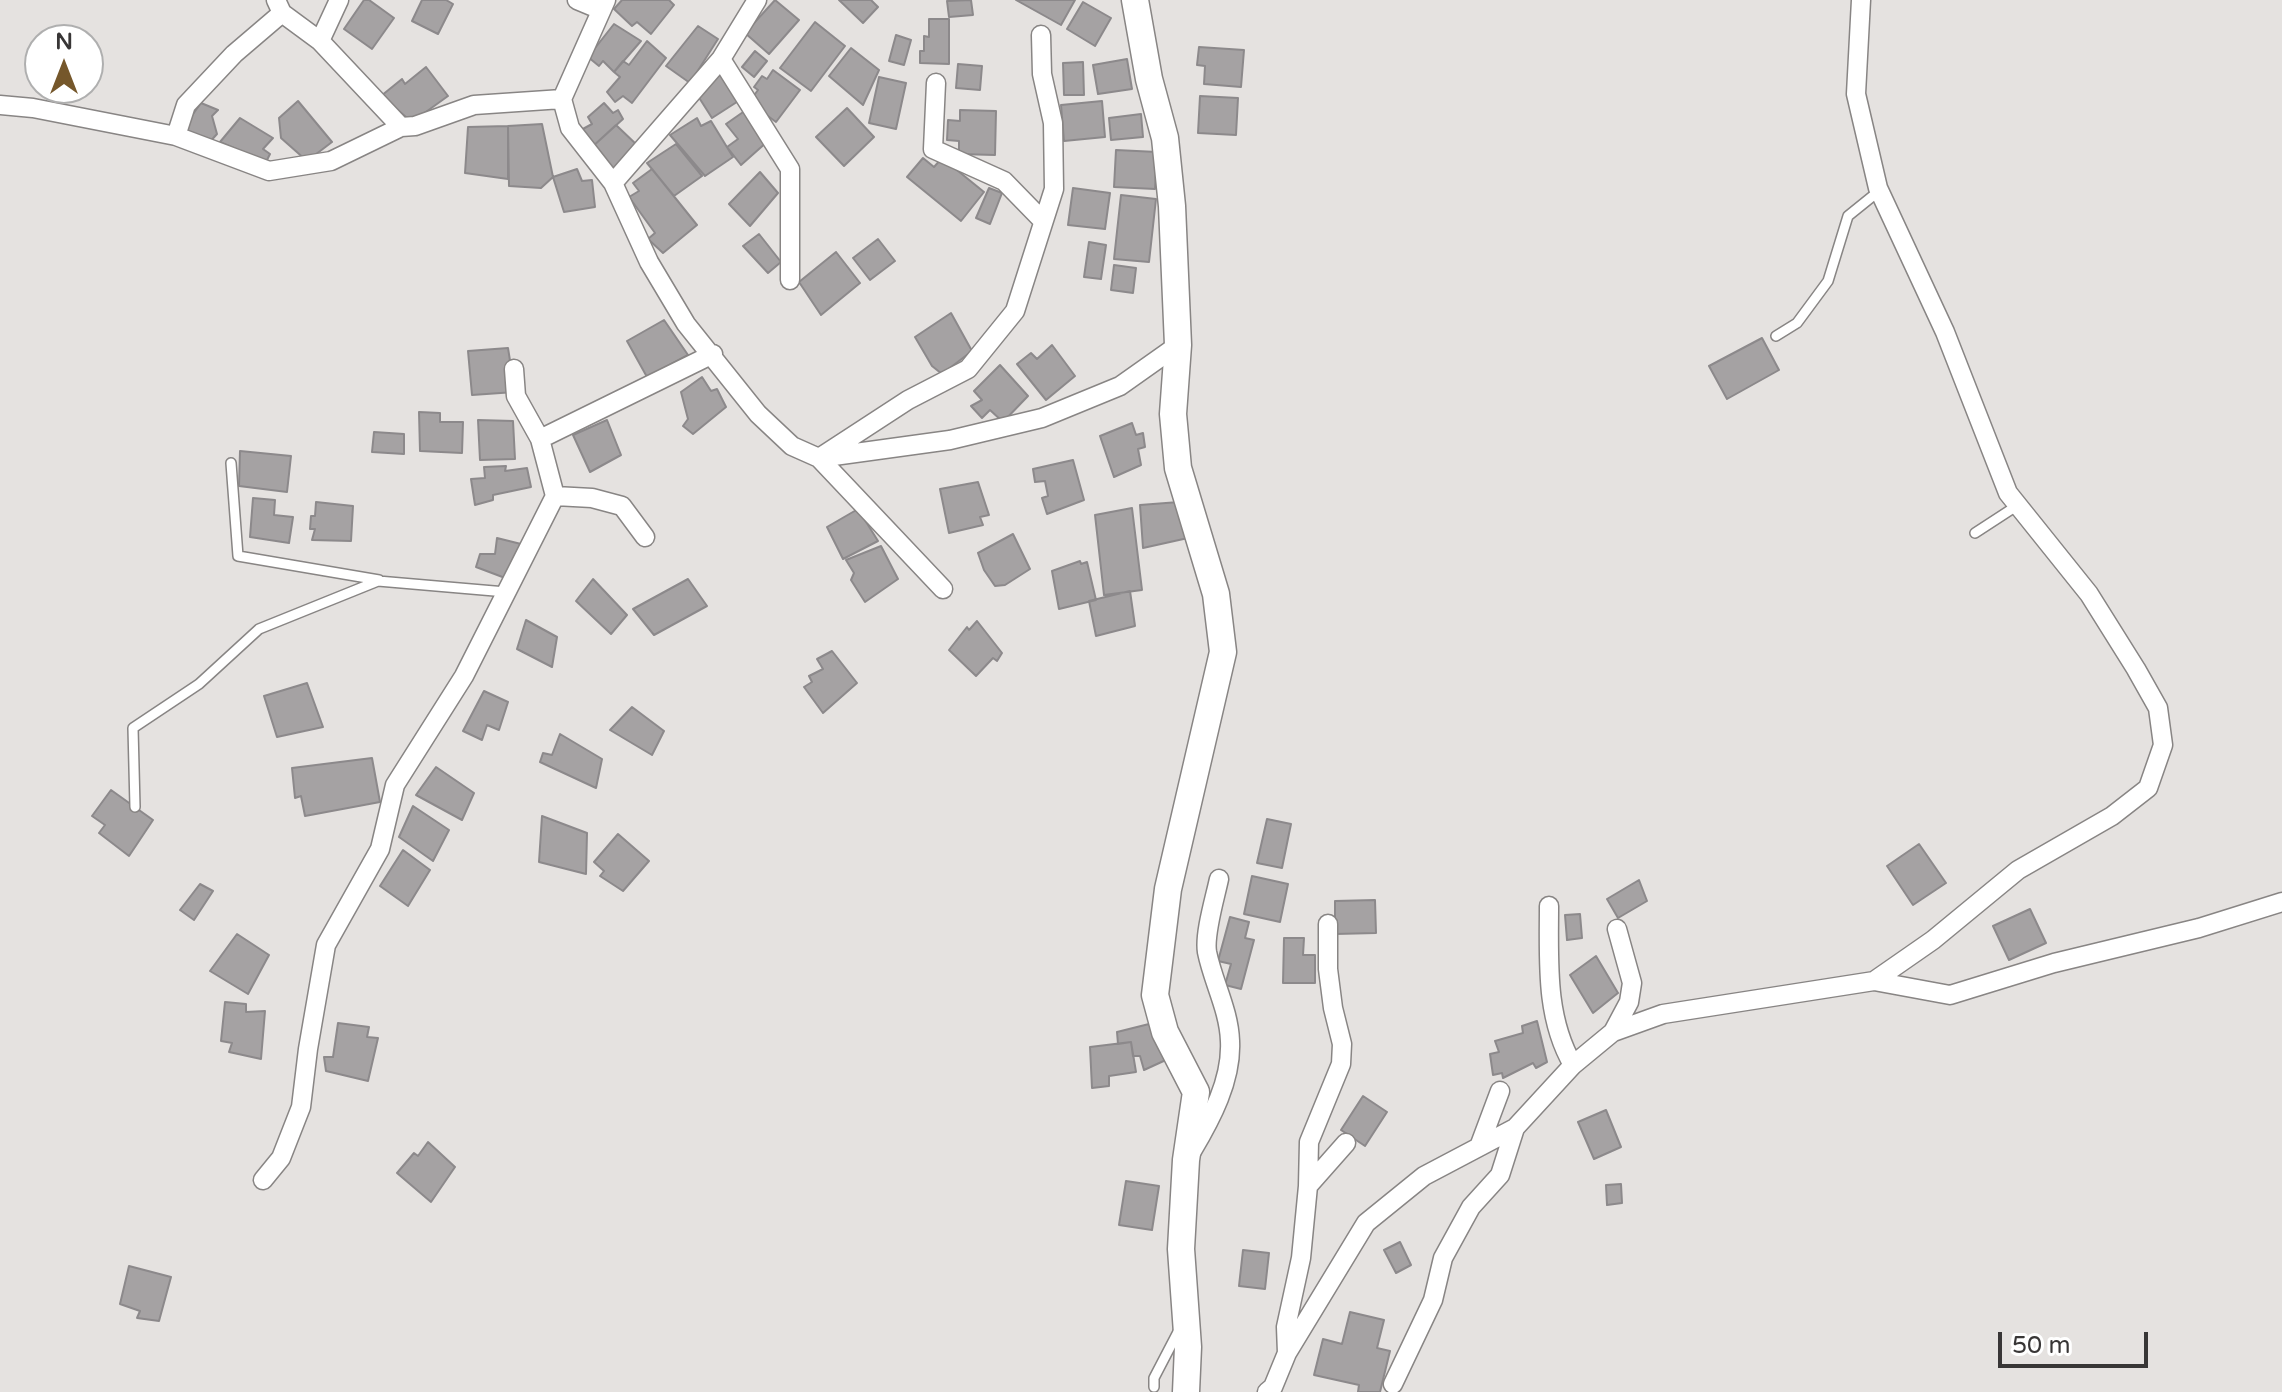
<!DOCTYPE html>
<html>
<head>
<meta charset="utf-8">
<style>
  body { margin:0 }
  #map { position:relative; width:2282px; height:1392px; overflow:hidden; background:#e5e2e0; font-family:"Varela Round",sans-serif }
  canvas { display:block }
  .north { position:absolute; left:24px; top:24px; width:80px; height:80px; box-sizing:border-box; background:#fff; border:2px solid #afafaf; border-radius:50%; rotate:0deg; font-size:22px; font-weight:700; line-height:32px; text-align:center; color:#383636 }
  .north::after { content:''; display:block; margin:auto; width:28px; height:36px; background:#75572b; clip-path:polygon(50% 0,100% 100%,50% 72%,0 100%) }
  .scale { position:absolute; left:1998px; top:1332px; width:150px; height:36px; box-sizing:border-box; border:4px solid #383636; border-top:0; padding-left:10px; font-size:24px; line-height:28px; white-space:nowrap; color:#383636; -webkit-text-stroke:6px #fff; paint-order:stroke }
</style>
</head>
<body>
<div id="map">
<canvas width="2282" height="1392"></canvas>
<div class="north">N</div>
<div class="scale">50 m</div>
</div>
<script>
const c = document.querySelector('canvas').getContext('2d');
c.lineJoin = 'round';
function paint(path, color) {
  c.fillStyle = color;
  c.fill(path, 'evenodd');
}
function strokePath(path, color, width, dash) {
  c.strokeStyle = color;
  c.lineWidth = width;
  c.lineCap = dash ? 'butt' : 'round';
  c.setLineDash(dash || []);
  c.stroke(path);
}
const building = new Path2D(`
  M364,0h5l25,18 -22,31 -28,-20z
  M422,0h24l7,4 -15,30 -26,-13z
  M622,0h47l5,5 -23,29 -14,-12 -5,4 -18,-17z
  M775,0l24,20 -30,34 -24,-21z
  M839,0h32l7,7 -15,16z
  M971,0l2,15 -24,2 -2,-16z
  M1016,0h59l-14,25z
  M1083,2l28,16 -16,28 -28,-17z
  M929,19h20v45l-29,-1v-12h4v-15l5,1z
  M815,22l30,24 -34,45 -31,-23z
  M614,24l27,17 -27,31 -11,-11 -4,5 -11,-9z
  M698,26l20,13 -28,44 -24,-17z
  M896,35l15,5 -7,25 -15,-4z
  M647,41l19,17 -34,45 -9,-7 -8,6 -8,-10 13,-15 -6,-5 9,-11 6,4z
  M1199,47l45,3 -3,37 -37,-3 1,-18 -8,-1z
  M851,48l28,22 -16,35 -34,-29z
  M755,51l12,10 -13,16 -12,-10z
  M1127,59l5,30 -34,5 -5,-29z
  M1083,62l1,33h-20l-1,-32z
  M958,64l24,2 -2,24 -24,-2z
  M426,67l22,29 -36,26 -31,-26 21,-17 3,5z
  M773,70l27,20 -24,32 -27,-20 9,-12 -4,-3 8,-11 5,3z
  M719,71l21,29 -28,18 -14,-22 12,-10 -6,-8z
  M879,77l27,6 -10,46 -27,-6z
  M1200,96l38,2 -2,37 -38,-2z
  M298,101l34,41 -25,19 -26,-23 -2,-20z
  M1102,101l3,36 -41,4 -3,-36z
  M201,103l17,7 -6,6 5,18 -10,11 -24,-17z
  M604,103l9,10 5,-3 5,9 -32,29 -10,-18 11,-6 -4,-7z
  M847,108l27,29 -30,29 -28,-29z
  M746,110l22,31 -27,24 -14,-18 11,-8 -12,-15z
  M960,110l36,1 -1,44 -36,-1v-13l-12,-1 1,-20 12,1z
  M1141,114l2,23 -32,3 -2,-22z
  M240,118l33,20 -10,11 7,5 -4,8 -46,-20z
  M697,118l4,8 10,-5 22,36 -28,19 -35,-41z
  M542,124l11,53 -12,11 -32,-2 -1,-60z
  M616,125l21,20 -24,33 -22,-30z
  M508,126v53l-43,-6 3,-46z
  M676,144l26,32 -28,20 -27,-33z
  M1116,150l41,2 -2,37 -41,-2z
  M923,158l11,9 8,-9 42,34 -23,29 -54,-44z
  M577,169l5,12 10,-1 3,27 -31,5 -11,-35z
  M652,169l45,56 -34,28 -15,-14 7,-6 -26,-36 10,-6 -6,-8z
  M760,172l18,21 -28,33 -21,-22z
  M989,188l13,5 -12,31 -14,-6z
  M1073,188l37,5 -5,36 -37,-4z
  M1121,195l35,4 -7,63 -35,-3z
  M759,234l22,28 -13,11 -25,-27z
  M878,239l17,22 -25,19 -17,-22z
  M1089,242l17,3 -5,34 -17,-2z
  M836,252l24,31 -39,32 -22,-33z
  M1114,265l22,3 -3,25 -22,-3z
  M951,313l21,38 -30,23 -10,-8 -17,-29z
  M664,320l24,35 -41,22 -20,-36z
  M1762,338l17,32 -52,29 -18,-33z
  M1052,345l23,31 -29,24 -29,-36 14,-11 6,6z
  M508,348l7,44 -43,3 -4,-44z
  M1000,365l28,31 -25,26 -13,-12 -8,8 -11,-12 11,-6 -8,-9z
  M702,377l9,14 6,-2 9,18 -33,27 -10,-8 5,-7 -7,-27z
  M419,412l21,1v9h23l-1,31 -42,-2z
  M478,420l35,1 2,38 -35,1z
  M607,420l14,35 -31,17 -17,-37z
  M1132,423l4,12 7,-2 2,14 -7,2 3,16 -27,12 -14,-41z
  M374,432l30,2v20l-32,-2z
  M240,451l51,5 -4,36 -48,-6z
  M1073,460l11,40 -37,14 -5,-16 6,-2 -3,-15 -10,1 -2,-13z
  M506,466l-1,5 22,-3 4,19 -38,8v5l-18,5 -4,-26 14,-1 -1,-11z
  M978,482l11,33 -9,2 3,8 -34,8 -9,-44z
  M253,498l22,2 -1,15 19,2 -4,26 -39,-6z
  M316,502l37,4 -2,35 -39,-1 3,-11h-5l1,-13h4z
  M1179,502l9,36 -45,10 -3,-43z
  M1132,508l10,82 -38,5 -9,-80z
  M858,509l20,32 -35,18 -16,-32z
  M1013,534l17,35 -25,16 -10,1 -11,-16 -6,-17z
  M497,538l28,7 -4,39 -45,-17 4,-13h15z
  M881,546l17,33 -33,23 -14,-22 3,-7 -8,-13z
  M1080,561l1,3 6,-2 9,38 -37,9 -7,-38z
  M593,579l34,36 -16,19 -35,-33z
  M688,579l19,27 -53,29 -21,-26z
  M1130,591l5,35 -39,10 -7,-35z
  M526,620l31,17 -5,30 -35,-18z
  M977,621l25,32 -5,8 -4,-3 -17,18 -27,-26 18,-23 2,3z
  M832,651l25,32 -34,30 -19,-26 8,-5 -3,-6 14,-7 -6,-10z
  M307,683l16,44 -46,10 -13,-41z
  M484,691l24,11 -9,28 -12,-5 -5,15 -19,-9z
  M632,707l32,24 -12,24 -42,-25z
  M560,734l42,25 -6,29 -56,-26 3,-9 9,2z
  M372,758l8,44 -75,14 -4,-20 -6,2 -3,-30z
  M436,767l38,26 -12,27 -46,-25z
  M111,790l42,30 -24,36 -30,-23 6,-8 -13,-9z
  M413,806l36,24 -16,31 -34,-24z
  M542,816l45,17 -1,41 -47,-12z
  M1267,819l24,5 -9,44 -25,-5z
  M618,834l31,27 -26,30 -23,-15 4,-5 -10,-9z
  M1919,844l27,39 -33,22 -26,-39z
  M403,850l27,20 -22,36 -28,-20z
  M1252,876l36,8 -8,38 -36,-8z
  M1639,880l8,21 -29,17 -11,-19z
  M200,884l13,7 -19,29 -14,-10z
  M1375,900l1,33 -41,1v-33z
  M2030,909l16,34 -37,17 -16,-34z
  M1580,914l2,24 -15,2 -2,-25z
  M1230,917l19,5 -4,16 9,2 -13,49 -16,-4 6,-21 -13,-3z
  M237,934l32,21 -21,39 -38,-23z
  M1284,938h20l-1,17h12v28h-32z
  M1596,956l22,37 -25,20 -23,-38z
  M225,1002l21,2v8l19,-1 -4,48 -32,-7 3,-9 -11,-2z
  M1537,1021l10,41 -11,6 -3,-5 -30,15 -1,-5 -9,2 -3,-21 9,-2 -4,-11 28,-8 -1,-7z
  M338,1023l31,4 -2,10 11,1 -10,43 -42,-10 -2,-14h9z
  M1149,1024l19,35 -24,11 -4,-14h-7l-2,-14 -13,2 -1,-12z
  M1131,1042l5,30 -27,4v10l-17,2 -2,-41z
  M1363,1096l24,16 -22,34 -24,-16z
  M1606,1110l15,37 -27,12 -16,-37z
  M428,1142l27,25 -24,35 -34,-29 17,-20 4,3z
  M1126,1181l33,5 -7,44 -33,-5z
  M1621,1184l1,19 -15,2 -1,-20z
  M1400,1242l11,23 -15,8 -12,-23z
  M1243,1250l26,3 -4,36 -26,-3z
  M129,1266l42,11 -12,44 -22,-3 3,-7 -20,-7z
  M1350,1312l34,8 -7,28 13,3 -10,41h-22l1,-7 -45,-10 9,-36 19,5z`);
const lane = new Path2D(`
  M1776,336l21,-13 31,-42 20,-65 31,-25
  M231,463l7,93 141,24
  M1975,533l43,-28
  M135,807l-2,-79 66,-44 60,-55 119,-48 128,11
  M1154,1387v-9l25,-48`);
const street = new Path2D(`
  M276,0l6,13 38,28 81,86
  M577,0l24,10
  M606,0l-44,99 8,29 43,55 36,79 37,62 72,90 34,32 27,12 131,-18 92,-22 78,-32 58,-41
  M1861,0l-5,94 22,94 67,144 63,161 81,101 47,75 22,39 5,37 -15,43 -36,28 -94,54 -85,70 -59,41
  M320,41l19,-41
  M721,59l69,110v111
  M936,83l-3,66 71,32 39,40
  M0,105l33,3 143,28 93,35 62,-10 70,-34 14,-1 59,-21 88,-6
  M176,136l10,-31 48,-51 48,-41
  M613,183l108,-124 36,-59
  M514,369l2,27 24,43 15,57 37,2 30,8 23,31
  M540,439l173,-85
  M943,589l-124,-131 89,-58 60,-31 47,-58 39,-122 -1,-66 -11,-49 -1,-39
  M1549,906c0,55 -4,111 24,159
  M1613,1032l16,-30 3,-19 -15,-54
  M1479,1147l21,-56
  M1192,1151c19,-32 40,-71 38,-110 -1,-31 -17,-59 -23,-89 -3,-18 8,-54 12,-73
  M263,1180l18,-22 20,-51 7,-58 18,-104 54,-96 15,-64 69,-109 91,-180
  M1308,1186l1,-44 32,-78 1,-20 -9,-36 -5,-39v-45
  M1287,1353l-1,-26 15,-69 7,-72 38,-43
  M1393,1384l40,-84 10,-42 28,-51 29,-32 15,-47
  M1267,1392l6,-5 14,-34 79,-130 58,-47 91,-48 58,-63 40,-33 50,-18 211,-33 76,14 104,-32 145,-35 83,-26`);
const secondary = new Path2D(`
  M1135,0l14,79 16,59 7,68 6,139 -5,69 5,54 38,126 7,58 -55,237 -13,106 10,37 31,60 -10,68 -5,89 7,98 -2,45`);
paint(building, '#a5a2a3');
strokePath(building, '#8c898b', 2);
strokePath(lane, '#888584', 12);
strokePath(street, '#888584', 21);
strokePath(secondary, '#888584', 29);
strokePath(lane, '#fff', 9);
strokePath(street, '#fff', 18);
strokePath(secondary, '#fff', 26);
</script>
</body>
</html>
